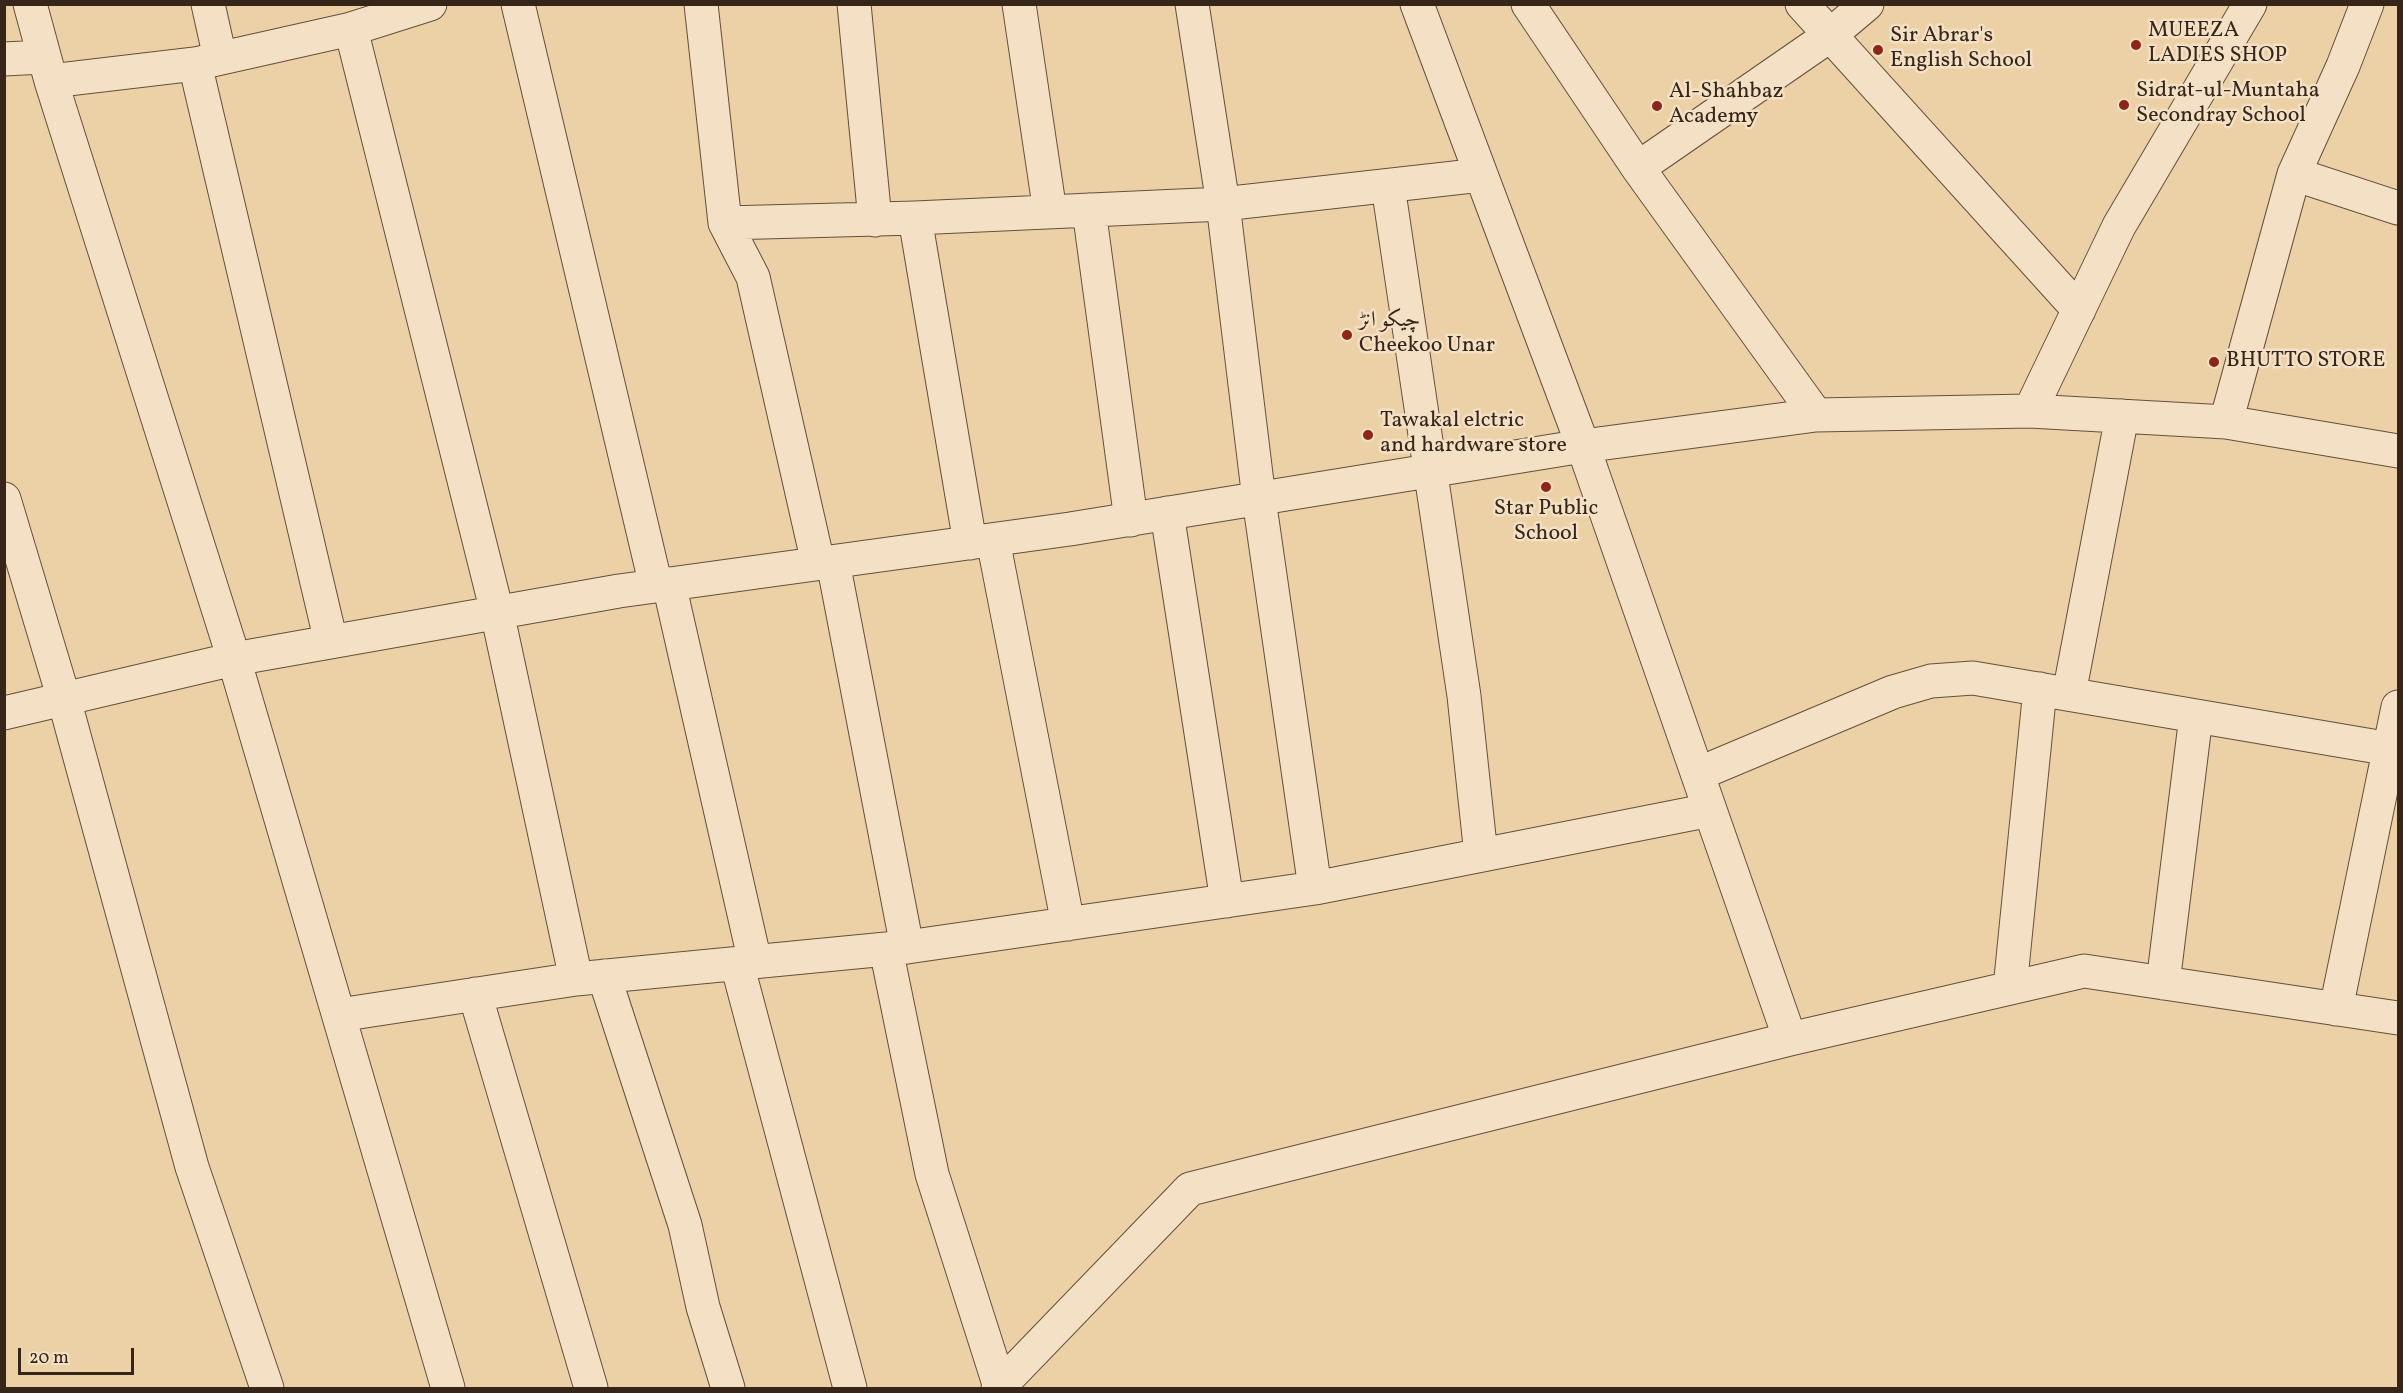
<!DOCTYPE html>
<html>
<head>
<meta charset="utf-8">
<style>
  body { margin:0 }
  #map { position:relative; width:2403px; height:1393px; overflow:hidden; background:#ecd0a6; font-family:Vollkorn,serif }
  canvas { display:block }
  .frame { position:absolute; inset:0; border:6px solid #352619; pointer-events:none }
  .scale { position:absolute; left:18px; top:1348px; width:116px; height:27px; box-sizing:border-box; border:3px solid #352619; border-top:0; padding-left:8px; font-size:18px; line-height:21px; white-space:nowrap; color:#352619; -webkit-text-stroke:4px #f3e0c5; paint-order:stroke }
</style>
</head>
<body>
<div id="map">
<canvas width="2403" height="1393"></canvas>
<div class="frame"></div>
<div class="scale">20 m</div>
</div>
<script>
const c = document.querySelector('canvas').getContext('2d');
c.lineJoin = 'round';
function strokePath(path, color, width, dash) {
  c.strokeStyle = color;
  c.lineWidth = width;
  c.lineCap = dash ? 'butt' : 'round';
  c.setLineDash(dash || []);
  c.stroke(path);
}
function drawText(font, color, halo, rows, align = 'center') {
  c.font = font + ' Vollkorn,Amiri,serif';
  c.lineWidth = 5;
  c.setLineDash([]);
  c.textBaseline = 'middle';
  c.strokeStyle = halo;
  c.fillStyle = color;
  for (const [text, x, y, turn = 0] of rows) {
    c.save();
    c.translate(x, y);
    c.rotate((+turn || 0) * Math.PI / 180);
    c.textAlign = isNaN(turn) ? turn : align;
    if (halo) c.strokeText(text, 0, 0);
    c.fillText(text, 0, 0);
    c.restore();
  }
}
const street = new Path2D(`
  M30,4l21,77 183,578 214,729
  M208,4l12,54
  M518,4l138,582
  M701,4l24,219 28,54 65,286
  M854,4l21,216
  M1019,4l31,208
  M1192,4l31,200 36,295 56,389
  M1417,4l166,442 207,593
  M1528,4l110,164 178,247
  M1802,4l277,306
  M351,29l146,583 79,367
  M4,59l39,-2
  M195,64l136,578
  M51,81l144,-17 156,-35 79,-25
  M1638,168l191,-132 38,-32
  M2294,174l104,34
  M1388,186l76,510 17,159
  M1089,210l42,310
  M915,218l55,325
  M725,223l190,-5 308,-14 258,-29
  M2030,411l89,-185 131,-222
  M2226,422l68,-248 49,-108 24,-62
  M4,499l60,200 128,468 75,221
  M1167,513l60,388
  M993,540l75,384
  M833,562l74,385
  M669,584l86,378
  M2069,694l53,-278
  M4,713l230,-54 385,-68 451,-62 513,-83 233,-31 214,-4 196,11 172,29
  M1698,774l195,-82 38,-11 42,-3 417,71
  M886,949l46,225 68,213
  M737,964l113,424
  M604,976l81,249 18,82 25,81
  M2163,983l33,-267
  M2010,988l30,-299
  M475,994l116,394
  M2336,1009l62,-302
  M339,1015l237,-36 331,-32 408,-59 395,-78
  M998,1388l192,-199 600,-150 294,-68 314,47`);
const markers = [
  [2136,45,6,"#8f2418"],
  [1878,50,6,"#8f2418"],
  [2124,105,6,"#8f2418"],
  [1657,106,6,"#8f2418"],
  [1347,335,6,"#8f2418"],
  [2214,362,6,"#8f2418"],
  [1368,435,6,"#8f2418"],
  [1546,487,6,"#8f2418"]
];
const poiNames = [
  ["MUEEZA",2148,32],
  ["LADIES SHOP",2148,57],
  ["Sir Abrar's",1890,37],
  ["English School",1890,62],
  ["Sidrat-ul-Muntaha",2136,92],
  ["Secondray School",2136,117],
  ["Al-Shahbaz",1669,93],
  ["Academy",1669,118],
  ["چیکو انڑ",1359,322],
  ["Cheekoo Unar",1359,347],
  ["BHUTTO STORE",2226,362],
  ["Tawakal elctric",1380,422],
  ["and hardware store",1380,447],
  ["Star Public",1546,510,"center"],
  ["School",1546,535,"center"]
];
strokePath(street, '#63503c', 35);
strokePath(street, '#f3e0c5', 33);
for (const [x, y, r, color] of markers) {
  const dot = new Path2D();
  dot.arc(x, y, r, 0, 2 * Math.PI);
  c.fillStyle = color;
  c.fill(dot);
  strokePath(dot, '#f3e0c5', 2);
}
drawText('22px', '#352619', '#f3e0c5', poiNames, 'left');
</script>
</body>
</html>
